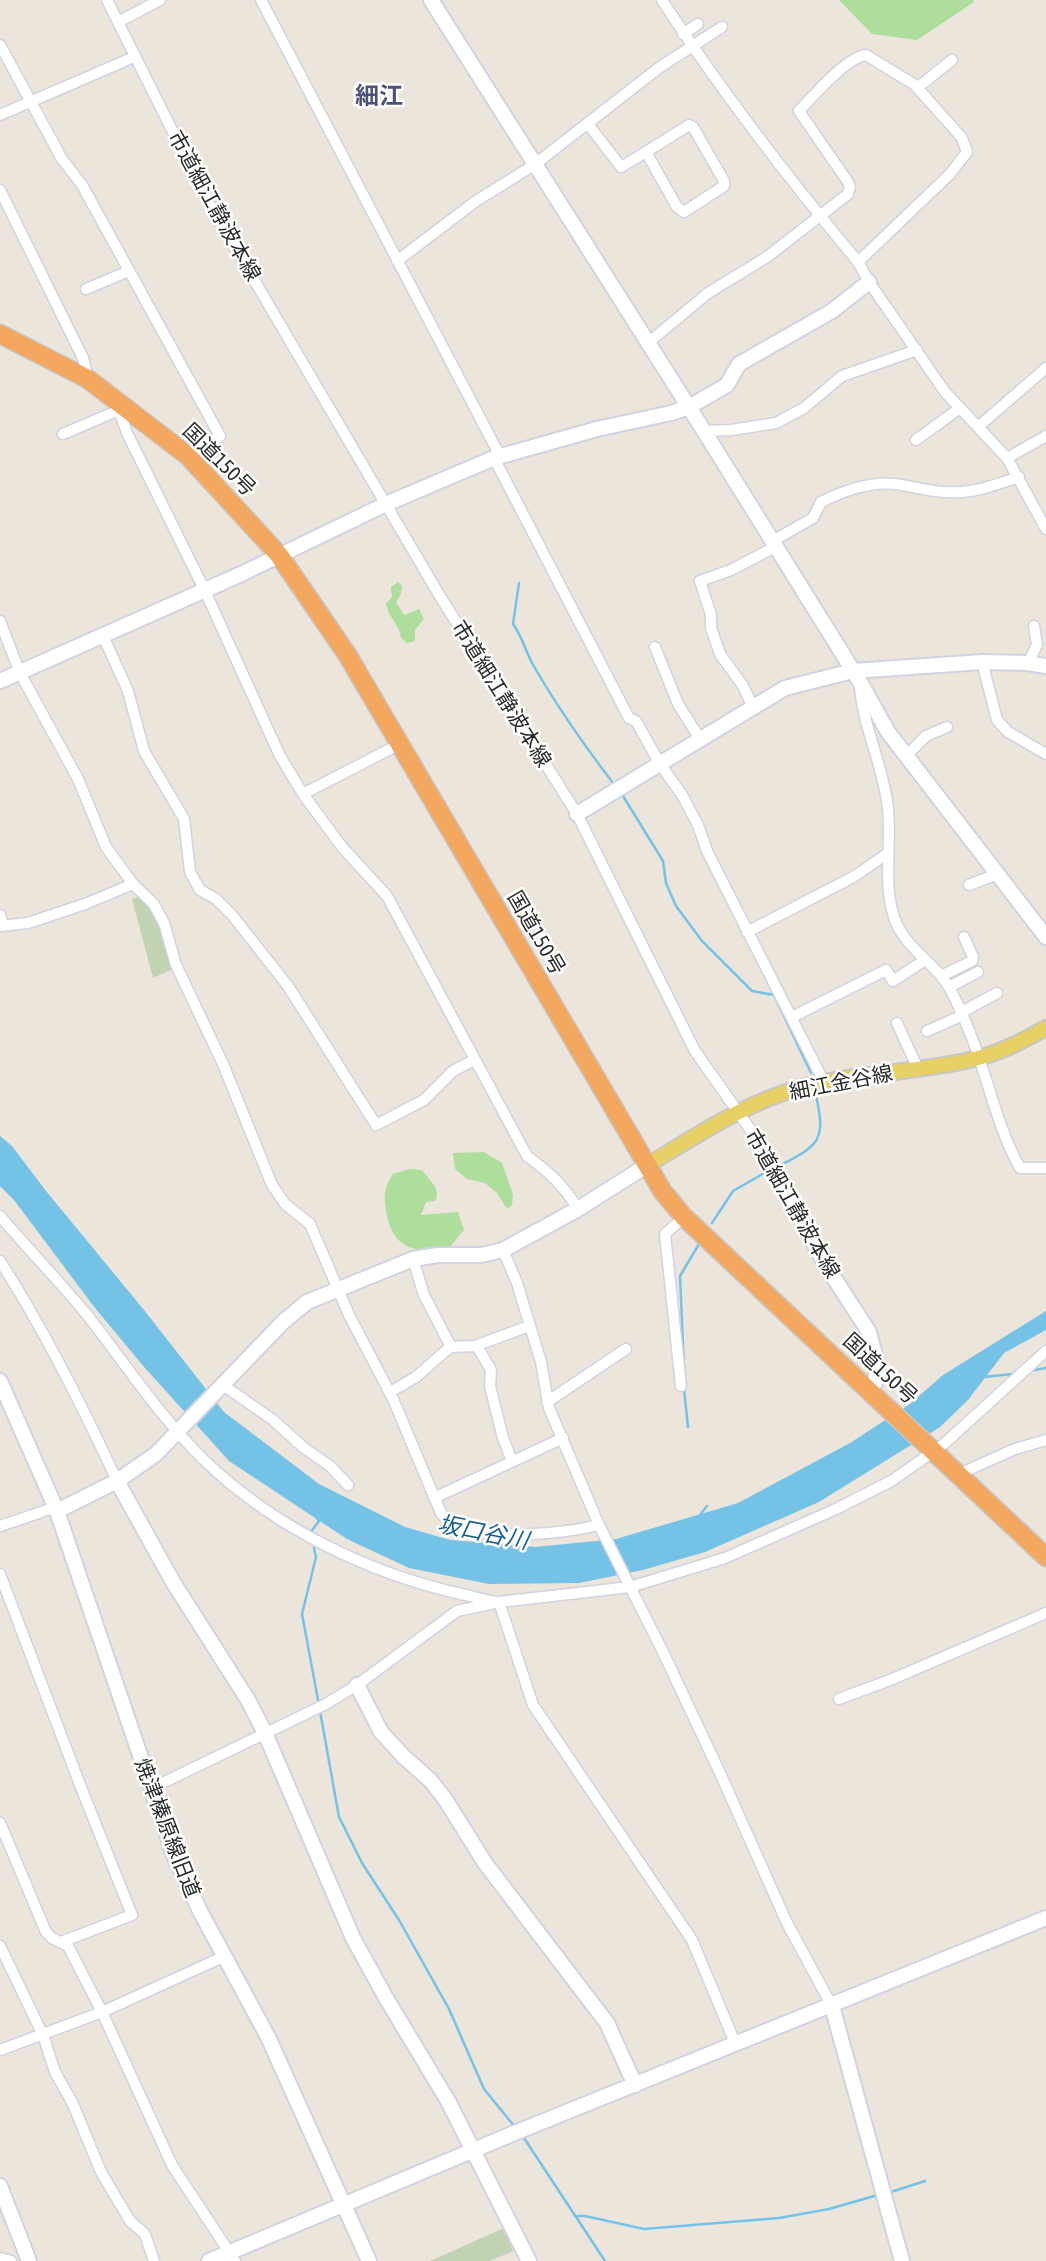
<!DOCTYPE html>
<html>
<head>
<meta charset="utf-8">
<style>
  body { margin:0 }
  canvas { display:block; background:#ebe5dc }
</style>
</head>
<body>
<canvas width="1046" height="2261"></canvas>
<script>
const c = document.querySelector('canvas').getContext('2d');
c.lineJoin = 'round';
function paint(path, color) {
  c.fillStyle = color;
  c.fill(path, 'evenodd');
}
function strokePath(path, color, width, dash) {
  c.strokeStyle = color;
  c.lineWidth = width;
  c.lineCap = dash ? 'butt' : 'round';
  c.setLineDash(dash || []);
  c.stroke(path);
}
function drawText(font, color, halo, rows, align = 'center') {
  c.font = font + ' "Asap Condensed","Noto Sans JP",sans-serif';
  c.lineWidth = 5;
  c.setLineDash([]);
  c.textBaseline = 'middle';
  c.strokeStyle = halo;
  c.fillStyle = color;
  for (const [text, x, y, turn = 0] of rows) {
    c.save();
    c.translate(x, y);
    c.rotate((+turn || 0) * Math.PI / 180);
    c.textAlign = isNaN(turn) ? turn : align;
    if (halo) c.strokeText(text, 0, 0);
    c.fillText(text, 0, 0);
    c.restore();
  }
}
const green = new Path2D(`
  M839,0h134l1,2 -57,38 -45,-6z
  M398,582l4,4 -1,8 -5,8 8,13 15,-6 5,10 -9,11v11l-8,2 -6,-5c-2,-15 -13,-20 -15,-35l6,-6 -1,-10z
  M484,1152l18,11 11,32 -1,10 -5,4 -10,-16 -12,-10 -18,-4 -12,-10 -2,-16z
  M409,1169l13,1c7,10 20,19 13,31l-9,1 -5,13 37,-3 6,18 -15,18c-35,6 -57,1 -63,-38 -3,-15 -1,-24 7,-36z`);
const cemetery = new Path2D(`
  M140,896l20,26 13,47 -20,9 -21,-79z
  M504,2228l9,23 -23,10h-60z`);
const water = new Path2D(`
  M0,1136l12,10 34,45 98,119 80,102 95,72 86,43 45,13 85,7 81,-8 122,-36 112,-60 60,-39 33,-29 103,-64v19l-42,23 -36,47 -28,27 -121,75 -114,50 -62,18 -64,13 -90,1 -80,-16 -62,-29 -118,-78 -84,-93 -50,-60 -81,-108 -14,-14z`);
const stream = new Path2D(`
  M519,583l-6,41c10,14 12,26 19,39 24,42 52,82 81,120
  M623,796l40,65 3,22 10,23 26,35 50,50 22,4 37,78
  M777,1167c40,-21 50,-24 39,-71
  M712,1223l21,-32 35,-20
  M684,1368l-4,-92 19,-32
  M1029,1371l17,-3
  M984,1377l28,-3
  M684,1389l4,38
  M700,1515l7,-9
  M310,1533l9,-12 -2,-3
  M314,1548l2,9 -14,57 17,91
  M320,1711l19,106 23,46 37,57 50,89 35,80 31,38
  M522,2135l83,126
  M888,2193l37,-12
  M578,2216h7l59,13 135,-11 50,-9 49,-14`);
const street = new Path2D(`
  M107,0l100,200 234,398 136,216 118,237 69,98 8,16
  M261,0l239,456
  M662,0c59,91 126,178 196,262l11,20 76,110 62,66 39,71
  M118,22l42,-22
  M683,34l15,-10
  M0,45l62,114 20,26 138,251 -32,20
  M917,88l35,-28
  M0,115l134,-58
  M588,124l33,43 25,-15 31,55 7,5 40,-26v-5l-31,-54 -4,-2 -43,27
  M0,190l83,168 5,21
  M397,261l79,-60 58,-36 126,-98 62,-40
  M86,289l43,-18
  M648,343l60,-50 59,-36 81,-63 2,-7 -2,-5 -49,-71c14,-15 48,-54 67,-56l49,30 47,53 5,14 -17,22 -92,88
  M117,404l10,29 78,158 75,165 23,38 39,53 45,49 140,260c22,16 37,30 51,53
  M978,427l68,-59
  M704,431l27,-1 45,-7 28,-15 38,-32 75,-26
  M63,434l56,-24
  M916,440l44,-32
  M494,458l135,260 7,3 24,43 22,31 16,30 9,26 117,231
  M1007,458l39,-22
  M771,542l42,-24 8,-16c22,-11 49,-21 74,-18 22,3 43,10 66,8 20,-1 39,-9 58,-15
  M0,621l20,52 58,106 28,68 27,37 20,19 11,20 12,42 47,99 49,121 13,19 25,20 39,91 44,84 48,114c5,6 10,11 17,14 37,13 103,7 141,-2
  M103,636l25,55 16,60 40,68 6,53 10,18 16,9 16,16 56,71 88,139 48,-25 29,-29 21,-11
  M655,647l23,57 22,35
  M982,662l15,58 11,12 38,22
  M1028,663l9,-18 -3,-19
  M860,686c3,42 24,81 28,123 4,38 -6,75 7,111 9,24 31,38 47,57 10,12 22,41 28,56 17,42 28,97 50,135h26
  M753,707l-10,-21 -23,-32 -9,-26v-13l-11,-34 31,-11 44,-23
  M906,756l20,-20 21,-9
  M303,794l97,-50
  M969,885l28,-11
  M0,915l3,10
  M0,926l28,-3 57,-19 48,-20
  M747,932l108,-56 33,-23
  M941,976l31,-15 1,-4 -9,-20
  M949,987l29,-15
  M960,1013l37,-20
  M792,1017l94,-47 7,11 32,-21
  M897,1023l21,46
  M927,1031l34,-15
  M0,1216c29,34 60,66 88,100 38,49 73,102 117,145 70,67 163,112 256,133 11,2 21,6 31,7
  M503,1250l14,33 24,79 8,46 50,117 64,127 57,121 67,150 45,83
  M413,1259l11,36 27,52
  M0,1261c45,70 82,144 117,220
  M477,1346l14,24 -1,16 13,52 9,23
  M223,1385l50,35 30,27 28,20 17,18
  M681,1386l-16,-152 19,-17
  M390,1392l26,-15 34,-30 25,-1 54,-20
  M547,1402l79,-53
  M959,1474l56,-25 31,-9
  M434,1498l129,-60
  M0,1526l56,-19
  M0,1574l82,216 50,125 -71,27
  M499,1602l34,103 159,235 44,105
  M839,1699l51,-19 156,-67
  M150,1789l176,-85 31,-19 100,-74 42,-9 131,-15 95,-29 111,-49 57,-29 52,-37 101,-92
  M0,1823l46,109 6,6 16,8 34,66 70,153 63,96
  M0,1946l43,89 12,37 18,32 28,68 29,49 15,13 9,27
  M0,2050l102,-38 123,-56
  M0,2258l11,3`);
const secondary = new Path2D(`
  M431,0l273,431 156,251 28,50 158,205
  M0,681l239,-106 147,-71 108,-46 103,-29 74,-16 18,-6 38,-22 12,-21 93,-53 37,-29
  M577,814l208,-126 68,-17 129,-9 46,1 18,3
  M772,1165l53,99 44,68 8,31 -1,17 -5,11
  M0,1381l57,130 118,347 26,55 67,124 101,224
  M117,1481l56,101 75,118 17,33 88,205 33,60 62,103 81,160
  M57,1511l60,-30 39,-27 127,-132 24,-20 106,-43 25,-4h43l22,-5 75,-41 68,-43
  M357,1685l24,47 23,25 26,23 15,19 40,64 122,160 28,62
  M832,2006l70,255
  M0,2186l29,75
  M209,2261l303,-127 534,-216`);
const primary = new Path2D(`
  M646,1166c50,-30 100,-64 157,-79 57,-15 117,-14 175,-29 24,-6 46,-18 68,-30`);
const highway = new Path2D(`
  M0,334l88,45 100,77 91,99 69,101 315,536 21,25 362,340`);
const streetNames = [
  ["市道細江静波本線",214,206,61],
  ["国道150号",219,460,45],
  ["市道細江静波本線",501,694,58],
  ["国道150号",536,933,60],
  ["細江金谷線",841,1083,-11],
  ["市道細江静波本線",792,1204,60],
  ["国道150号",880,1369,43],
  ["焼津榛原線旧道",167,1828,69]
];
const waterNames = [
  ["坂口谷川",483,1533,11]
];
const quarterNames = [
  ["細江",379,96]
];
paint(green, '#aede9b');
paint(cemetery, '#c2d3b4');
paint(water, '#75c2e7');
strokePath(stream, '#75c2e7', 2.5);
strokePath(street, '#d1d3e1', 13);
strokePath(secondary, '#d1d3e1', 18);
strokePath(primary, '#c7c7c7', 18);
strokePath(highway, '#c7c7c7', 21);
strokePath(street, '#fff', 10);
strokePath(secondary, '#fff', 14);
strokePath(primary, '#e7d164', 14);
strokePath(highway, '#f4a75e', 18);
drawText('21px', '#292929', '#fff', streetNames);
drawText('italic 23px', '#155f91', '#fff', waterNames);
drawText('bold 24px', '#4d5277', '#fff', quarterNames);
</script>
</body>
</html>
